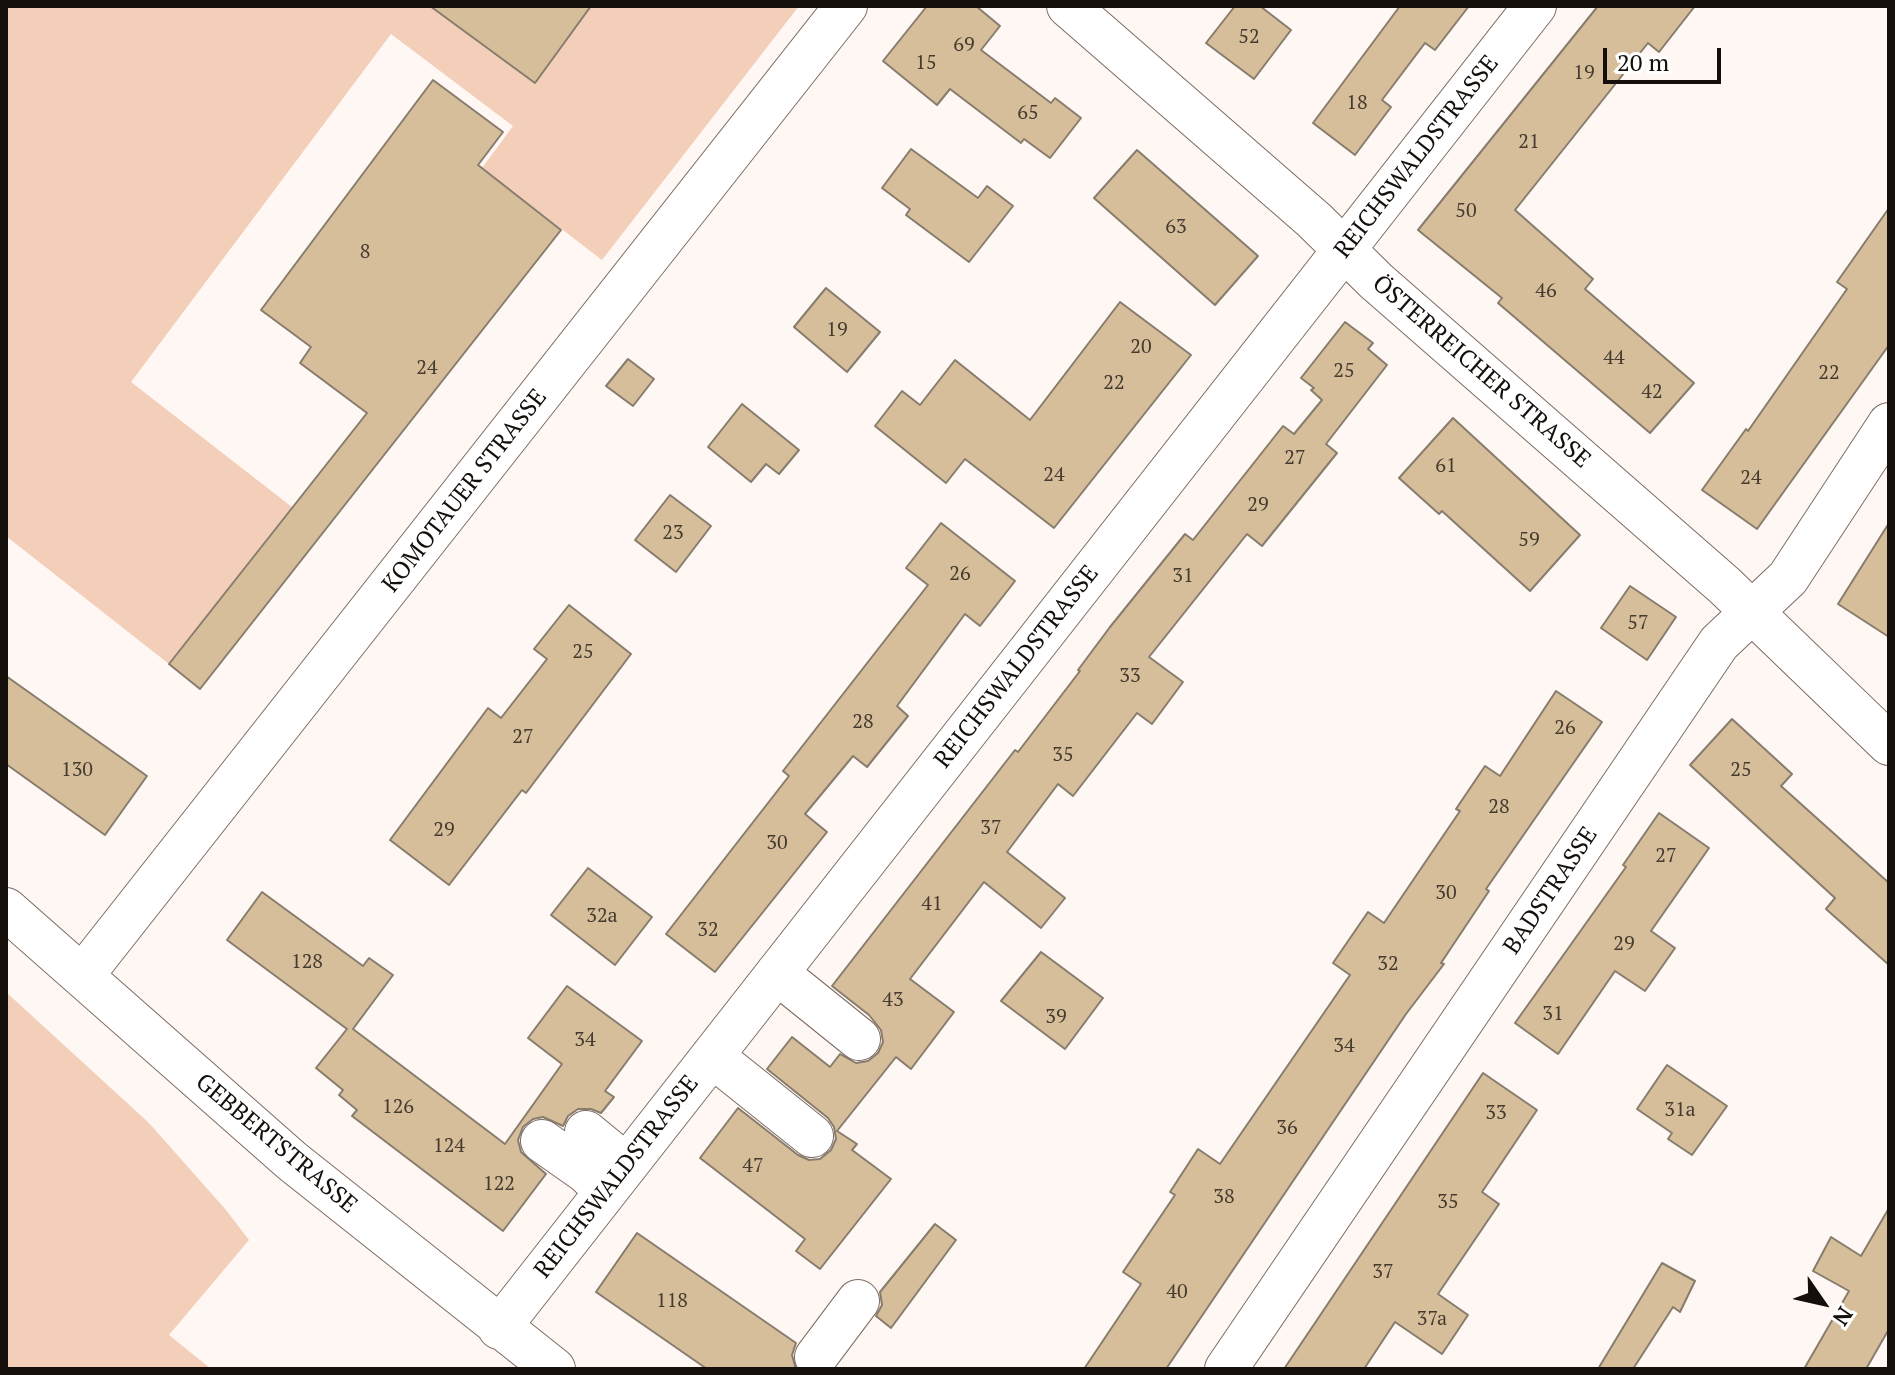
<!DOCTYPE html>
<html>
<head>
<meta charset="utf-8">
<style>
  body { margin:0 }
  #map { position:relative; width:1895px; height:1375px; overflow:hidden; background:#fff7f3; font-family:"PT Serif",serif }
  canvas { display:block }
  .frame { position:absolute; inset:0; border:8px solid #150f0b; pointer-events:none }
  .north { position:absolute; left:1783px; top:1263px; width:80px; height:80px; -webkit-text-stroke:6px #fff; paint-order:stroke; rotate:124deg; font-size:22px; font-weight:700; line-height:32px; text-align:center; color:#150f0b }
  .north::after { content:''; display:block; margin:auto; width:28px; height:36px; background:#150f0b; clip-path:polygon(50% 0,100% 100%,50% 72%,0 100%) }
  .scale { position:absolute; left:1603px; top:48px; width:118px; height:36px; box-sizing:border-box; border:4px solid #150f0b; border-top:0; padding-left:10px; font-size:24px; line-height:28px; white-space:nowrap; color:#150f0b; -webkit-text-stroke:6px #fff; paint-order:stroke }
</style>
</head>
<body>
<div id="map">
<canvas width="1895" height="1375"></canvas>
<div class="frame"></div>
<div class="north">N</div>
<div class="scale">20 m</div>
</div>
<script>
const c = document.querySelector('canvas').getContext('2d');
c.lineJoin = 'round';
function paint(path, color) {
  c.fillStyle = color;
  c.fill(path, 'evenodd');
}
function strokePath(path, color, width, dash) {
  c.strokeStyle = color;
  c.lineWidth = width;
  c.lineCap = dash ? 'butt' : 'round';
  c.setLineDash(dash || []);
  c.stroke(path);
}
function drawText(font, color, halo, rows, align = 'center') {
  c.font = font + ' "PT Serif",serif';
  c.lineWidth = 8;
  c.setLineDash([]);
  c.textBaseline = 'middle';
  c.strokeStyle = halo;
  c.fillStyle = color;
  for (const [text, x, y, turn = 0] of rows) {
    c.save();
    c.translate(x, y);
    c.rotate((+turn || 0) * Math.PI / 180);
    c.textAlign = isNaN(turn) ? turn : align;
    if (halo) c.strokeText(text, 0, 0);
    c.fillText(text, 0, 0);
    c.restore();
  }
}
const green = new Path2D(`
  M6,6h793l-197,254 -120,-92 31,-42 -122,-92 -260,348 161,125 -123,157 -163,-128z
  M6,992l143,131 77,87 23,30 -80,95 42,34h-205z`);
const building = new Path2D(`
  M430,6h161l-56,77z
  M927,6h49l24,20 -19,24 70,53 4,-5 26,20 -31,40 -26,-19 -3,4 -71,-54 -13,16 -54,-44z
  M1235,6h25l31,24 -37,49 -48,-36z
  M1400,6h69l-34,44 -10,-7 -43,57 9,7 -36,48 -42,-32z
  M1598,6h97l-36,46 -11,-9 -133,167 78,69 -8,10 109,94 -44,50 -152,-130 4,-5 -84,-68z
  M433,80l70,52 -25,33 83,65 -361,459 -31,-25 198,-251 -67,-50 11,-16 -50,-37z
  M911,149l67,49 9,-12 26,20 -44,56 -63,-47 4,-6 -28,-21z
  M1137,150l121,106 -43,49 -121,-107z
  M1889,208v137l-132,184 -55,-39 44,-61 2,2 99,-142 -10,-7z
  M826,288l54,44 -33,40 -53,-45z
  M1120,302l71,53 -137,173 -89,-69 -19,24 -71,-57 27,-35 18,14 35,-45 75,60z
  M1345,322l28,21 -5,6 19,16 -61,79 11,9 -75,93 -15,-12 -98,123 34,25 -31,42 -15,-11 -64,83 -15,-12 -51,68 58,46 -24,30 -57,-46 -74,97 44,33 -43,57 -15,-12 -59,74 20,13 -5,6 39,29 -71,90 -24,-18 9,-12 -105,-81 38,-50 60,47 11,5 11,-1 11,-9 5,-11 -2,-12 -6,-9 -61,-49 25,-32 38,30 10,-13 16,9 12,-2 10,-8 5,-11 -2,-12 -12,-15 -37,-29 183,-236 3,2 62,-81 -2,-1 32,-43 75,-93 8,6 90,-114 11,8 28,-34 -11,-10 3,-2 -13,-10z
  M628,359l26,20 -21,27 -27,-20z
  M742,404l57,46 -20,24 -13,-10 -15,18 -43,-35z
  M1453,418l127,117 -50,56 -88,-80 -3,3 -40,-36z
  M670,495l41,31 -35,46 -41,-32z
  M941,523l74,58 -35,45 -15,-12 -68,92 11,10 -41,51 -14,-11 -48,58 22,18 -112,140 -49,-38 123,-158 -6,-5 145,-186 -22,-17z
  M1889,523v114l-51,-33z
  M1630,586l46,31 -29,43 -46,-32z
  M569,605l62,49 -105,139 -4,-3 -73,95 -59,-45 98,-132 13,10 46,-59 -13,-10z
  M6,676l141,100 -42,59 -99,-71z
  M1556,691l46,31 -116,167 3,2 -48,72 3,1 -38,50 -240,355h-82l57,-85 -18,-12 52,-77 -5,-3 28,-43 22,15 130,-189 -17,-12 35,-51 16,11 76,-112 -4,-2 29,-43 15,10z
  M1732,719l60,55 -11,12 108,97v82l-63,-56 9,-11 -145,-133z
  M1659,813l50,35 -58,83 24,17 -30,43 -30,-20 -57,83 -43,-31 111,-156 -3,-2z
  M588,868l64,49 -37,48 -64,-50z
  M262,892l101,74 6,-8 24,17 -40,54 152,115 57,-80 -34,-26 39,-52 75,55 -37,50 9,6 -13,16 -10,-4h-13l-10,7 -5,10 -20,-9 -10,2 -10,8 -5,13 3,12 25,22 -43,57 -151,-115 5,-6 -18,-15 4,-5 -27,-22 31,-39 -120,-89z
  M1041,952l62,46 -38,51 -64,-48z
  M1667,1065l60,41 -35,49 -24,-16 4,-6 -35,-24z
  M1483,1073l54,37 -55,82 17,12 -61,90 30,21 -26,39 -47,-32 -31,47h-80z
  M1889,1208v121l-23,40h-62l45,-78 -36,-20 18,-34 30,19z
  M935,1224l21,16 -65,88 -15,-12 6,-11 -2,-13z
  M637,1233l159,110 -4,12 4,14h-89l-111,-77z
  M1662,1263l33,18 -15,31 -7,-5 -40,62h-35z`);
const minor = new Path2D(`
  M1068,6l246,214 62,61 348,304 165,159
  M6,909l286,252 262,208
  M777,973l82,66
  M82,976l764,-970
  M712,1056l100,80
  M586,1132l40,33
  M542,1141l44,31 20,19
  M499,1328l1036,-1322
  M816,1357l42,-56
  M1226,1369l493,-726 69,-65 101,-154`);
const numberNames = [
  ["52",1249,37],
  ["69",964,45],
  ["15",926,63],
  ["19",1584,73],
  ["18",1357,103],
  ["65",1028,113],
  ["21",1529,142],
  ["50",1466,211],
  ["63",1176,227],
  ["8",365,252],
  ["46",1546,291],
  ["19",837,330],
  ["20",1141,347],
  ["44",1614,358],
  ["24",427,368],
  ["25",1344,371],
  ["22",1829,373],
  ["22",1114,383],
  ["42",1652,392],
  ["27",1295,458],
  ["61",1446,466],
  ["24",1054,475],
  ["24",1751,478],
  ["29",1258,505],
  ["23",673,533],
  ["59",1529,540],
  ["26",960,574],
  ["31",1183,576],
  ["57",1638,623],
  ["25",583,652],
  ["33",1130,676],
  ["28",863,722],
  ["26",1565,728],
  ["27",523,737],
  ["35",1063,755],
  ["130",77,770],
  ["25",1741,770],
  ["28",1499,807],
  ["37",991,828],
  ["29",444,830],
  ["30",777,843],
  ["27",1666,856],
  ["30",1446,893],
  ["41",932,904],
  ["32a",602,916],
  ["32",708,930],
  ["29",1624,944],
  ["128",307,962],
  ["32",1388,964],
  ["43",893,1000],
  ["31",1553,1014],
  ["39",1056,1017],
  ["34",585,1040],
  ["34",1344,1046],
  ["126",398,1107],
  ["31a",1680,1110],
  ["33",1496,1113],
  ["36",1287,1128],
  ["124",449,1146],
  ["47",753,1166],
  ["122",499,1184],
  ["38",1224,1197],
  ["35",1448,1202],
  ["37",1383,1272],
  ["40",1177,1292],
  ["118",672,1301],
  ["37a",1432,1319]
];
const streetNames = [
  ["REICHSWALDSTRASSE",1417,157,-52],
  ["ÖSTERREICHER STRASSE",1481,372,41],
  ["KOMOTAUER STRASSE",465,491,-52],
  ["REICHSWALDSTRASSE",1017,667,-52],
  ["BADSTRASSE",1551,891,-56],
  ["GEBBERTSTRASSE",276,1144,40],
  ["REICHSWALDSTRASSE",617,1177,-52]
];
paint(green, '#f3ceb8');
paint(building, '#d6be9b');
strokePath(building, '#877c6d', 2);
strokePath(minor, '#7d6c62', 44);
strokePath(minor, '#fff', 42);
drawText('20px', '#453b2f', null, numberNames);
drawText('24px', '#150f0b', '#fff', streetNames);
</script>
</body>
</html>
